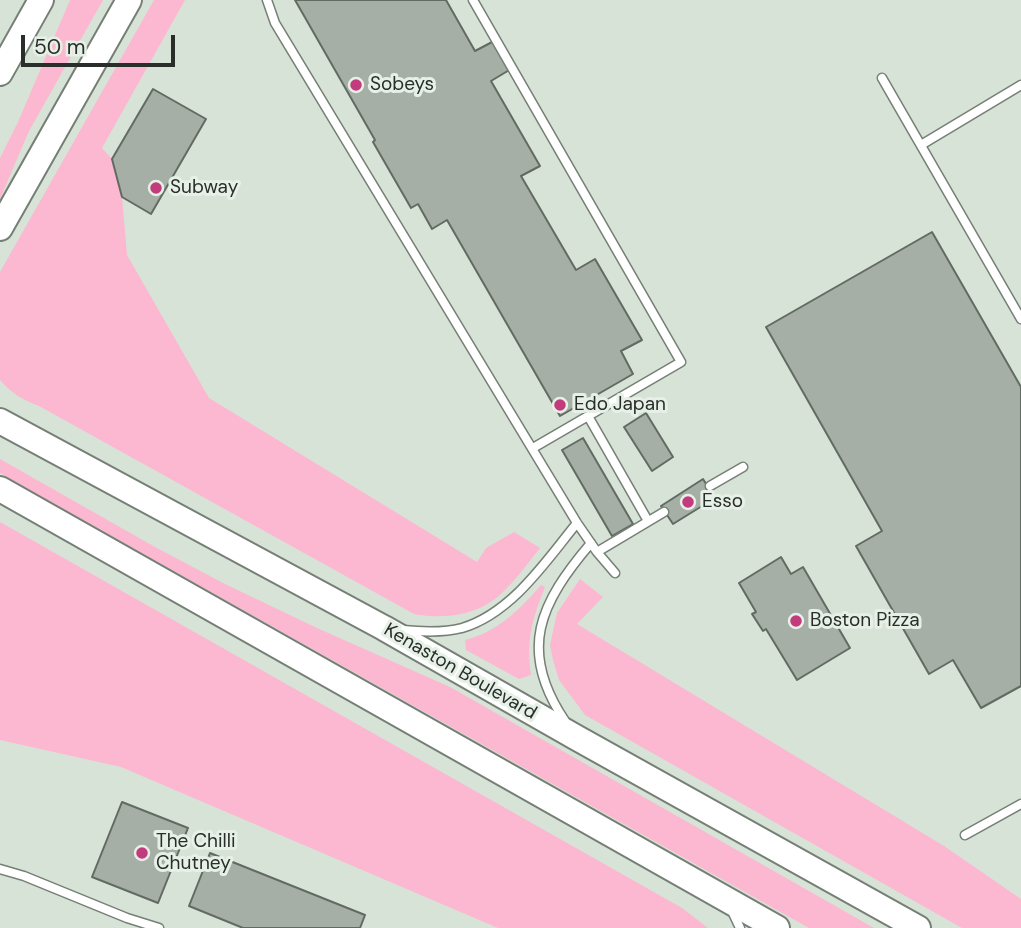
<!DOCTYPE html>
<html>
<head>
<meta charset="utf-8">
<style>
  body { margin:0 }
  #map { position:relative; width:1021px; height:928px; overflow:hidden; background:#d8e3d8; font-family:"DM Sans",sans-serif }
  canvas { display:block }
  .scale { position:absolute; left:21px; top:35px; width:154px; height:32px; box-sizing:border-box; border:4px solid #2a2e2a; border-top:0; padding-left:9px; font-size:21px; line-height:24px; white-space:nowrap; color:#2a2e2a; -webkit-text-stroke:5px #e6f0e6; paint-order:stroke }
</style>
</head>
<body>
<div id="map">
<canvas width="1021" height="928"></canvas>
<div class="scale">50 m</div>
</div>
<script>
const c = document.querySelector('canvas').getContext('2d');
c.lineJoin = 'round';
function paint(path, color) {
  c.fillStyle = color;
  c.fill(path, 'evenodd');
}
function strokePath(path, color, width, dash) {
  c.strokeStyle = color;
  c.lineWidth = width;
  c.lineCap = dash ? 'butt' : 'round';
  c.setLineDash(dash || []);
  c.stroke(path);
}
function drawText(font, color, halo, rows, align = 'center') {
  c.font = font + ' "DM Sans",sans-serif';
  c.lineWidth = 6;
  c.setLineDash([]);
  c.textBaseline = 'middle';
  c.strokeStyle = halo;
  c.fillStyle = color;
  for (const [text, x, y, turn = 0] of rows) {
    c.save();
    c.translate(x, y);
    c.rotate((+turn || 0) * Math.PI / 180);
    c.textAlign = isNaN(turn) ? turn : align;
    if (halo) c.strokeText(text, 0, 0);
    c.fillText(text, 0, 0);
    c.restore();
  }
}
const green = new Path2D(`
  M70,0h33l-74,131 -29,68v-41l18,-36z
  M154,0h31l-83,148 10,11 10,38 5,58 82,143 268,164 9,-14 28,-16 26,16c-12,15 -24,32 -39,46 -23,21 -56,26 -87,20l-375,-208c-16,-6 -28,-13 -39,-26v-108z
  M0,459l155,88 70,37 92,44 133,59 424,241h-65l-792,-445 -17,-10z
  M0,522l682,386 26,20h-210l-377,-161 -121,-27z
  M580,579l23,18 -26,27 367,222 77,53v29h-59l-377,-213 -26,-35 -6,-20 -3,-15 7,-32z
  M541,585l4,2c-13,33 -19,52 -14,88l-12,4 -53,-29 -1,-10c33,-8 55,-31 76,-55z`);
const building = new Path2D(`
  M295,0h151l29,51 19,-10 17,28 -20,12 49,85 -19,10 55,94 19,-11 47,81 -21,11 12,23 -73,42 -113,-196 -15,9 -14,-25 -7,4 -38,-66 2,-2z
  M153,89l53,30 -55,95 -29,-17 -10,-38z
  M932,232l89,155v299l-40,22 -28,-48 -24,14 -73,-128 26,-15 -116,-204z
  M646,413l27,44 -21,14 -28,-44z
  M583,438l50,86 -21,12 -50,-86z
  M703,479l12,19 -42,26 -12,-18z
  M781,557l10,17 12,-7 47,81 -53,32 -31,-51 -3,2 -11,-17 4,-2 -17,-29z
  M122,802l66,26 -30,75 -66,-26z
  M210,853l155,62 -5,13h-117l-54,-22z`);
const lane = new Path2D(`
  M267,0l8,23 302,500 20,29 18,21
  M473,0l208,362 -148,86
  M882,78l139,241
  M921,145l100,-60
  M588,416l60,105
  M710,486l33,-19
  M597,552l67,-40
  M403,630c20,2 40,3 59,-2 50,-15 84,-67 115,-105
  M565,721c-48,-71 -25,-118 26,-178
  M965,835l56,-31
  M0,869l24,7 103,42 32,10
  M731,909l9,19`);
const primary = new Path2D(`
  M0,73l41,-73
  M0,228l129,-228
  M0,421l384,207 193,110 341,190
  M0,489l777,439`);
const markers = [
  [356,85,7,"#c23c7d"],
  [156,188,7,"#c23c7d"],
  [560,405,7,"#c23c7d"],
  [688,502,7,"#c23c7d"],
  [796,621,7,"#c23c7d"],
  [142,853,7,"#c23c7d"]
];
const poiNames = [
  ["Sobeys",370,85],
  ["Subway",170,188],
  ["Edo Japan",574,405],
  ["Esso",702,502],
  ["Boston Pizza",810,621],
  ["The Chilli",156,842],
  ["Chutney",156,864]
];
const streetNames = [
  ["Kenaston Boulevard",460,672,30]
];
paint(green, '#fcb7d1');
paint(building, '#a5afa5');
strokePath(building, '#626b62', 2);
strokePath(lane, '#757f75', 11);
strokePath(primary, '#757f75', 28);
strokePath(lane, '#fff', 8);
strokePath(primary, '#fff', 24);
for (const [x, y, r, color] of markers) {
  const dot = new Path2D();
  dot.arc(x, y, r, 0, 2 * Math.PI);
  c.fillStyle = color;
  c.fill(dot);
  strokePath(dot, '#e6f0e6', 2.5);
}
drawText('19px', '#2a2e2a', '#e6f0e6', poiNames, 'left');
drawText('19px', '#2a2e2a', '#e6f0e6', streetNames);
</script>
</body>
</html>
